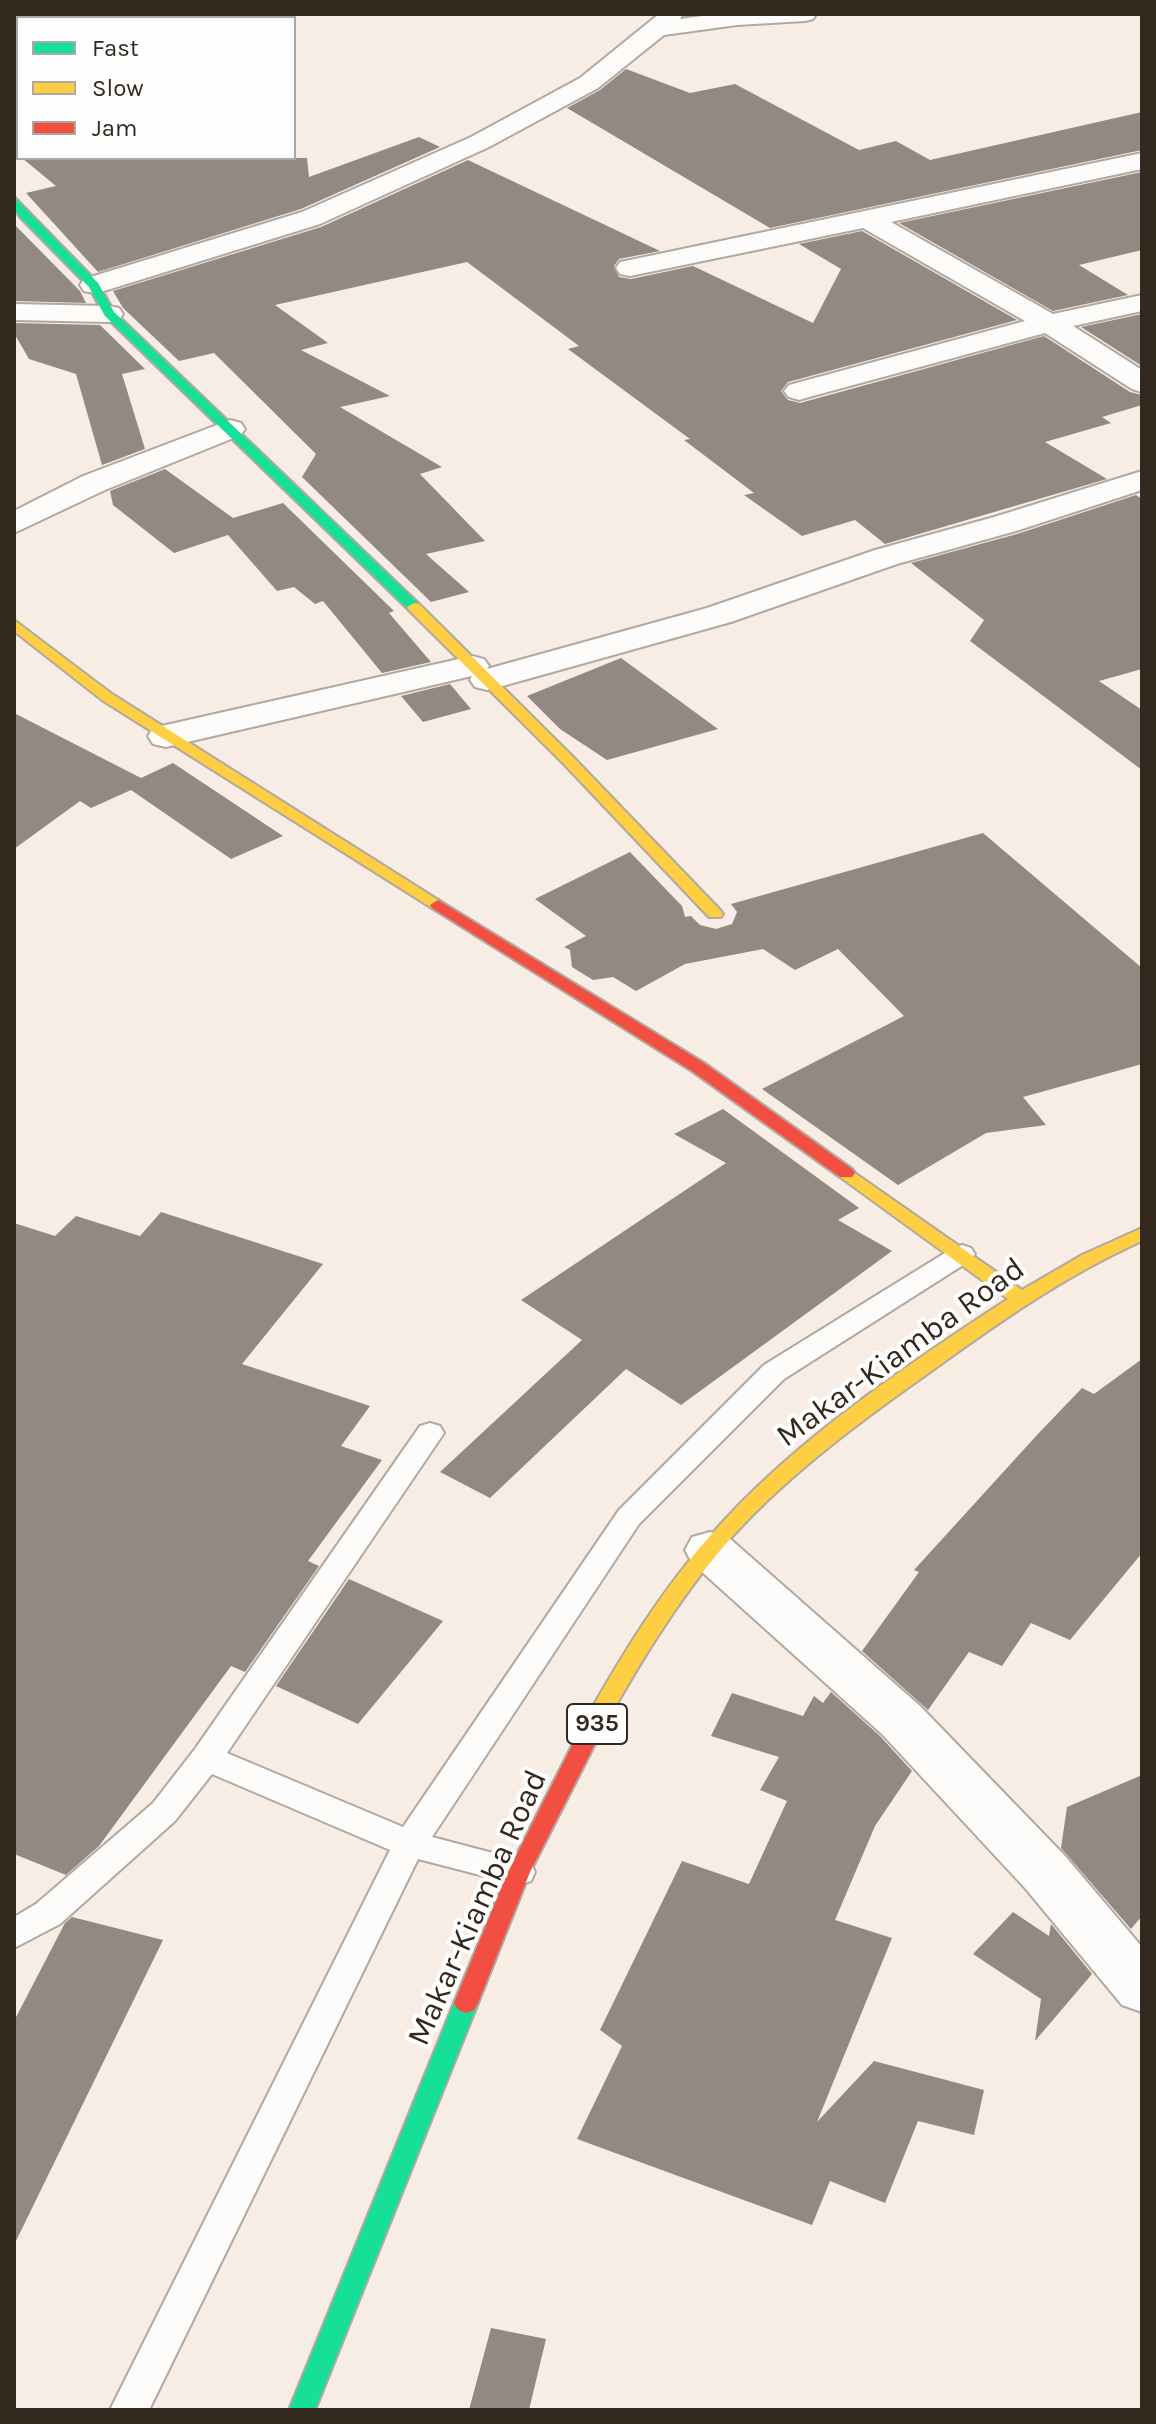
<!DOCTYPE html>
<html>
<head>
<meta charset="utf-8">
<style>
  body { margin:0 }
  #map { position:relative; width:1156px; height:2424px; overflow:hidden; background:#f7ede4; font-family:Karla,sans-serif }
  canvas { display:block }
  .frame { position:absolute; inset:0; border:16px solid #33281d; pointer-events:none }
  .legend { position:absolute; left:16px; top:16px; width:280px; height:144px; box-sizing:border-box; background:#fefefe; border:2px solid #ada8a4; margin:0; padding:10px 14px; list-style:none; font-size:24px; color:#33281d }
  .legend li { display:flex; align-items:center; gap:16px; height:40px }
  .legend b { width:40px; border:2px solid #ada8a4 }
</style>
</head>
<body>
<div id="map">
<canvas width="1156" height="2424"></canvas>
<div class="frame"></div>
<ul class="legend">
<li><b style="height:10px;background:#16e098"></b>Fast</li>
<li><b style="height:10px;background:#ffcf43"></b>Slow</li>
<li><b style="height:10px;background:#f24e42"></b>Jam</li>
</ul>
</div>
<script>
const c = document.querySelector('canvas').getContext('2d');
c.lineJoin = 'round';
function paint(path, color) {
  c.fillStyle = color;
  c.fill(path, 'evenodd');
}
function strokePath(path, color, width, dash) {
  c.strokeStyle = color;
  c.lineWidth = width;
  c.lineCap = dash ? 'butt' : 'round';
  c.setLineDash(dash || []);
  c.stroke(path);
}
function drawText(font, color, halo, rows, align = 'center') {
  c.font = font + ' Karla,sans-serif';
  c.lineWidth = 8;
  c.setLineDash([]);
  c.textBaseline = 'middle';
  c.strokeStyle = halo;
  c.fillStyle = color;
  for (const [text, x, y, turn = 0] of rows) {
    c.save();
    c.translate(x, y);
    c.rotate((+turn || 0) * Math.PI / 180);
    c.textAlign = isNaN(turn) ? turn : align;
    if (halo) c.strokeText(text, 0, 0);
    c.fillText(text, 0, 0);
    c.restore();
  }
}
const building = new Path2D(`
  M626,69l64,24 45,-9 124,66 37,-9 34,19 212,-48v38l-372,78 -203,-120 33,-18z
  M419,137l21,10 -139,62 -203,63 -72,-79 30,-7 -34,-28h285l2,19z
  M468,160l192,91 -41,8 -5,7 5,11 12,2 62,-13 120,57 28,-54 -42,-25 63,-13 155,89 -229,62 -7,9 7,9 12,3 244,-67 86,56 12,3v10l-40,12 9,6 -66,19 62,37 -222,65 -30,-24 -53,16 -58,-41 10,-2 -70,-53 6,-1 -122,-90 11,-3 -112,-84 -192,43 53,38 -27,7 89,46 -50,11 102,60 -22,7 65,67 -59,13 43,38 -38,10 -129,-125 14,-23 -102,-101 -35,8 -56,-53 -10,-17 208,-64z
  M1142,172v78l-63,15 49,30 -75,16 -154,-88z
  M14,224l66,67 6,12 -72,-2z
  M1142,314v52l-61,-39z
  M14,323l86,2 45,44 -23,5 23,75 -43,16 -26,-91 -47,-15 -15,-26z
  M165,469l68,49 50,-15 111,108 -5,2 42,49 -49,11 -59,-72 -8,3 -21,-17 -17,4 -49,-56 -54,18 -61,-48 -3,-14z
  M1136,495l6,4v170l-43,12 43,29v60l-172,-129 14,-21 -73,-57 106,-29z
  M621,658l97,71 -111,31 -47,-31 -33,-33z
  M450,684l21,25 -48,13 -22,-26z
  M14,713l127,65 32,-15 110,73 -52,23 -100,-69 -40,18 -11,-7 -66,48z
  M983,833l159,135v96l-119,33 23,28 -60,8 -88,52 -136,-96 142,-73 -66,-67 -43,21 -32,-21 -78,15 -49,27 -23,-14 -20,3 -21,-13 -2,-17 -6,-3 22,-11 -51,-37 95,-47 52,54 3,11 6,-1 9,9 16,4 16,-5 5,-12 -6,-8z
  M723,1109l136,99 -21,12 54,31 -211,154 -55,-36 -136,129 -50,-26 142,-132 -61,-40 205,-137 -52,-29z
  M161,1212l162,52 -81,100 128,42 -29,40 41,14 -74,101 11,5 -74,106 -14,-6 -132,180 -33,29 -52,-21v-631l41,13 21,-20 64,20z
  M1142,1359v194l-72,87 -39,-17 -29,43 -33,-14 -41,58 -66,-59 57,-79 -5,-2 123,-135 45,-47 12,6z
  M349,1579l94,42 -85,103 -82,-38z
  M831,1692l49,44 32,35 -37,55 -40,94 57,18 -75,184 57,-61 110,29 -10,45 -56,-14 -33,82 -55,-22 -18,44 -235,-86 45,-93 -22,-16 82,-169 67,23 38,-83 -27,-11 19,-33 -68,-21 21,-43 71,23 11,-20 9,7z
  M1142,1775v141l-11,13 -70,-81 6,-41z
  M1013,1912l36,24 2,-12 41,50 -57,67 6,-42 -68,-45z
  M72,1917l91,23 -149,305v-224l51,-98z
  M491,2328l55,11 -17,71h-60z`);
const lane = new Path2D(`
  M962,1245l9,3 4,6 -4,6 -187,119 -145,145 -207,313 99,26 4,9 -4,9 -12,4 -101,-26 -269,551h-39l280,-560 -178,-76 -37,47 -115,103 -46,24v-31l22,-13 117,-101 42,-54 225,-323 10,-3 10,3 4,7 -217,320 176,74 216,-317 145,-145 189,-117z`);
const street = new Path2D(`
  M659,14h24l-3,5 36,-5h100l-3,5 -8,2 -68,4 -73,10 -66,53 -109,59 -169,77 -216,67 -10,2 -10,-2 -4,-6 4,-6 218,-67 169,-75 109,-59z
  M1142,153v16l-251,53 162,92 89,-19v16l-69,15 69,44v22l-10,-3 -87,-56 -236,64 -10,3 -10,-3 -5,-6 5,-6 236,-64 -162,-93 -233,48 -10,-2 -4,-6 4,-6 10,-2z
  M14,304l95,2 10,2 4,6 -4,6 -10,2 -95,-2z
  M230,420l11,3 4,6 -4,6 -136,55 -91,43v-22l69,-35z
  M1142,471v19l-126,41 -119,33 -166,58 -232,65 -12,3 -12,-3 -5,-7 2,-4 -306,71 -13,-3 -5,-8 5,-8 13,-3 306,-69 12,3 5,7 -2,3 220,-61 168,-58 119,-33z
  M710,1532l18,5 192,169 145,150 77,91v65l-20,-7 -97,-117 -143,-154 -190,-171 -7,-13 7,-13z`);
const fast = new Path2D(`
  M14,197l84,86 16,29 305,292v6h-10l-304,-294 -16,-29 -69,-70 -6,-9z
  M466,1993l8,3 4,7 -163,407h-26l165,-407 4,-7z`);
const slow = new Path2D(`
  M414,603l5,1 154,153 148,154 2,3 -2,3h-12l-146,-154 -154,-153 -2,-3z
  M14,620l98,74 334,211 -8,5 -6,-2 -330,-208 -88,-69z
  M846,1167l176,123 60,-35 60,-27v13c-78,35 -147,84 -216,134 -72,51 -145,105 -203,172 -48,57 -87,122 -123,187l-8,2 -8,-2 -3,-6 3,-6c37,-65 76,-130 126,-186 83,-95 194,-169 298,-237l-168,-122 -3,-4 3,-4z`);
const jam = new Path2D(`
  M438,900l266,163 148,106 3,4 -3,4h-12l-148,-106 -260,-163 -2,-3z
  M592,1720l8,2 3,6 -73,144 -52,131 -4,7 -8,3 -8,-3 -4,-7 54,-131 76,-150z`);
const shields = [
  [597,1724,60]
];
const shieldNames = [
  ["935",597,1724]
];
const nearStreetnames = [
  ["Makar-Kiamba Road",901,1353,-36],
  ["Makar-Kiamba Road",478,1908,-66]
];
paint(building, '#928982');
strokePath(lane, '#b1a89f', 4);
strokePath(street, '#b1a89f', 4);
strokePath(fast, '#b1a89f', 4);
strokePath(slow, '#b1a89f', 4);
strokePath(jam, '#b1a89f', 4);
paint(lane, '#fefcfb');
paint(street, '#fefcfb');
paint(fast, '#16e098');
paint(slow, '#ffcf43');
paint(jam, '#f24e42');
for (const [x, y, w] of shields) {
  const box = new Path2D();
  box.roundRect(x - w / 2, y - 20, w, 40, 6);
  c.fillStyle = '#fefefe';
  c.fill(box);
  strokePath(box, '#33281d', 2);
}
drawText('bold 24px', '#33281d', null, shieldNames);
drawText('32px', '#33281d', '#fefefe', nearStreetnames);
</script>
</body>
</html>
